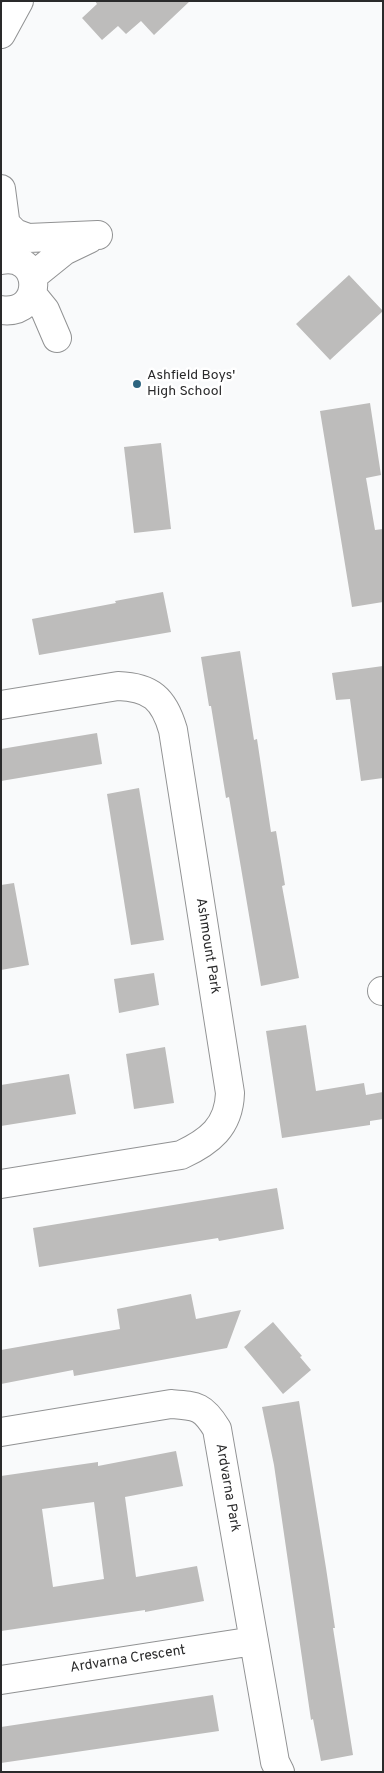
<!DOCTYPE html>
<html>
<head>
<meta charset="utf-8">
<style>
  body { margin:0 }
  #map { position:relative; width:384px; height:1773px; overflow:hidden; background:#f9fafb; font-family:Overpass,sans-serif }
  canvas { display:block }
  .frame { position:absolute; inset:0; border:2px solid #2a2a2b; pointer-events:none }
</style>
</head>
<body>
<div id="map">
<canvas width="384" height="1773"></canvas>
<div class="frame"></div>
</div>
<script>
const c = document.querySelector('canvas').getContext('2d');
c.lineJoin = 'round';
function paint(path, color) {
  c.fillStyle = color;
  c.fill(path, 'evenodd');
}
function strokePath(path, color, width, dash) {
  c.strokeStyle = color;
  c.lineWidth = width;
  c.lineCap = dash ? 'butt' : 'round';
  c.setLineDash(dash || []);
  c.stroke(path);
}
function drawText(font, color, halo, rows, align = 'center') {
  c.font = font + ' Overpass,sans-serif';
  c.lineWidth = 5;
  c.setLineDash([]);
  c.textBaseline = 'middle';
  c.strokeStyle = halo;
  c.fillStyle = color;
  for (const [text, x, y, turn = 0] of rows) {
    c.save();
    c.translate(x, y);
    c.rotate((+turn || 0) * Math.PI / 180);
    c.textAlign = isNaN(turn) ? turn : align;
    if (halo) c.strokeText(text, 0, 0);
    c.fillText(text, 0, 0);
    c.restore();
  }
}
const building = new Path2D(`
  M95,1h95l-36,34 -13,-14 -15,13 -8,-8 -16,14 -20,-22 15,-14z
  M349,275l34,36 -53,49 -34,-36z
  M370,403l11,72 -15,3 9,52 8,-1v73l-31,5 -32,-196z
  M161,443l10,86 -37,4 -10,-86z
  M163,592l8,40 -132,23 -7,-36 84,-16 -1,-2z
  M240,651l14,89 3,-1 14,93 5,-1 9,54 -3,1 17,92 -38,8 -32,-189 -3,1 -15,-92h-2l-8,-49z
  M383,666v112l-22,3 -11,-82 -14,1 -4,-27z
  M97,733l5,31 -101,17v-32z
  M139,788l25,152 -33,5 -24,-151z
  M14,883l15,82 -28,5v-85z
  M154,973l5,32 -40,8 -5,-34z
  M306,1025l10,66 48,-8 2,12 17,-3v27l-13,2v4l-88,13 -16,-107z
  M165,1047l9,56 -40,6 -8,-55z
  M69,1074l7,40 -75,12v-41z
  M277,1188l7,41 -65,12 -1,-3 -179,29 -6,-39z
  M191,1294l5,25 45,-9 -14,38 -153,28 -1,-6 -72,14v-34l119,-21 -3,-20z
  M273,1322l29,34 -2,1 11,13 -28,24 -39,-47z
  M299,1401l27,167 9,60h-2l20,127 -32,6 -8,-42 -2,1 -37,-255 -12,-58z
  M176,1451l7,35 -58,11 11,80 61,-11 7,35 -59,11v-2l-144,21v-155l97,-14v4zM94,1502l10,77 -51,8 -11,-78z
  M213,1695l6,36 -218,32v-36z`);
const minor = new Path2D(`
  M1,34l18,-33
  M1,189l7,53
  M6,224l9,9 13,5 70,-3
  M1,260c42,-8 44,56 0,50
  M33,276l31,-25 25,-12
  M32,294l13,16 12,28
  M1,705l117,-19c33,1 46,13 55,44l57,363c-1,34 -21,49 -49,62l-180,29
  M382,991h1
  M1,1432l170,-28c26,2 32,2 46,25l58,333 5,10
  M1,1680l253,-39`);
const markers = [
  [137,384,5,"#2e6580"]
];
const poiNames = [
  ["Ashfield Boys'",147,376],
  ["High School",147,392]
];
const streetNames = [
  ["Ashmount Park",207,946,81],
  ["Ardvarna Park",227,1488,80],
  ["Ardvarna Crescent",128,1660,-9]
];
paint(building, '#bdbcbb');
strokePath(minor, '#919293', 30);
strokePath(minor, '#fff', 28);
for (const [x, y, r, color] of markers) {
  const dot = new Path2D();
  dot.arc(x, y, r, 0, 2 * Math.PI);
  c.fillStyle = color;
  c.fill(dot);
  strokePath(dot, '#fff', 2);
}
drawText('14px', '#2a2a2b', '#fff', poiNames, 'left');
drawText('14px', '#2a2a2b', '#fff', streetNames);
</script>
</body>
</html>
